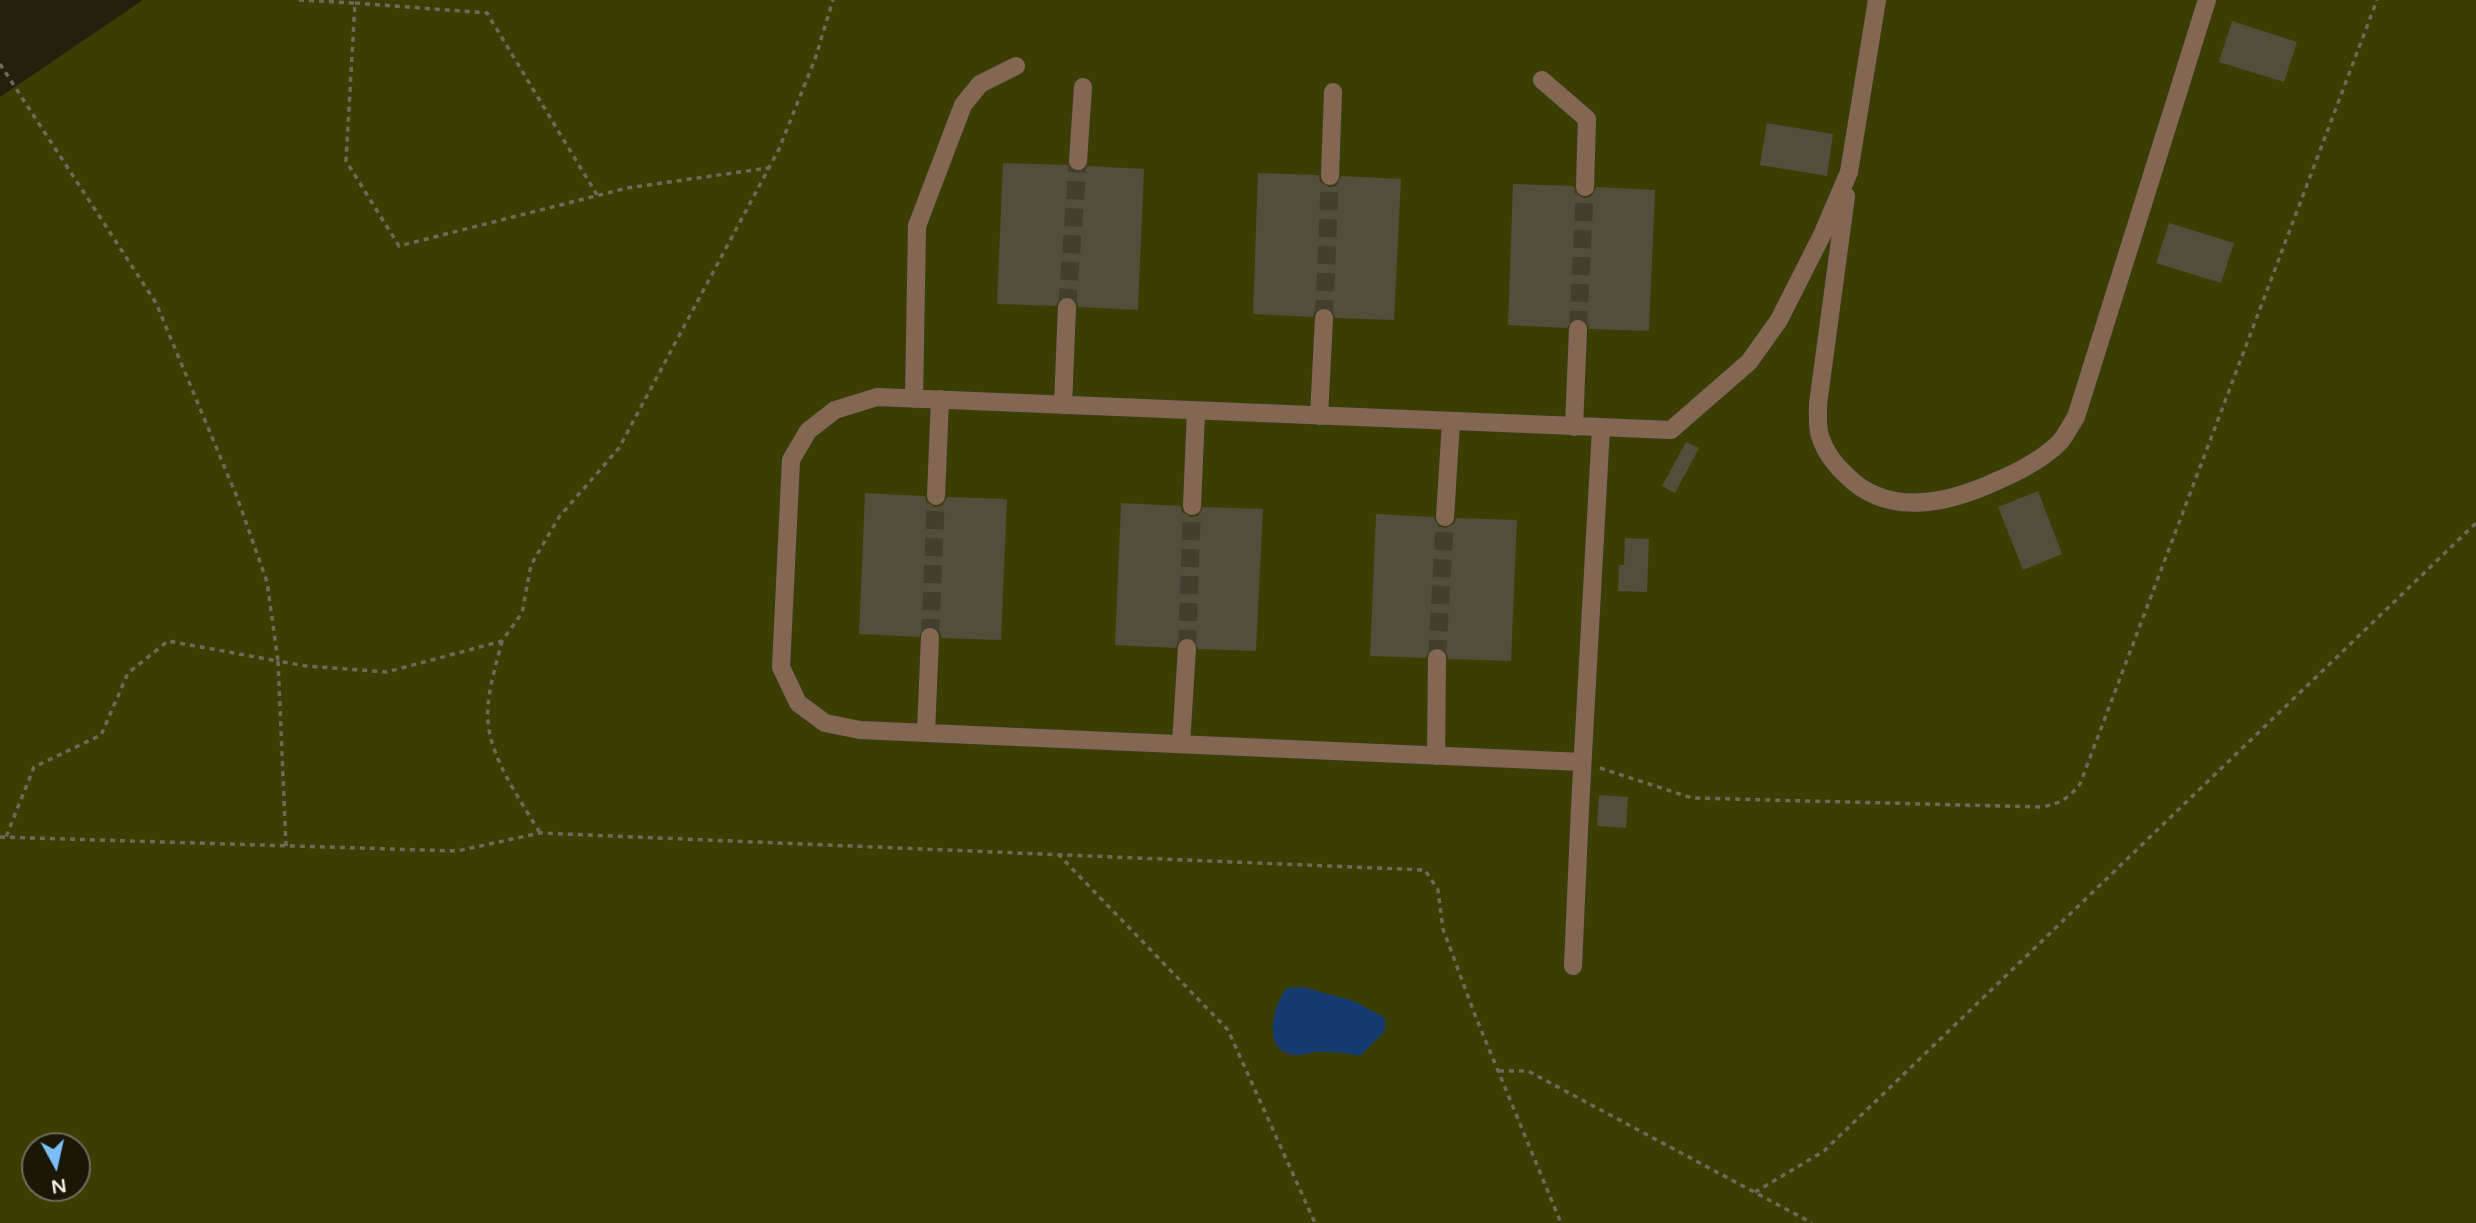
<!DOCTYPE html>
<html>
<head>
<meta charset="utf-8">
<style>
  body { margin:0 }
  #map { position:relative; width:2476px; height:1223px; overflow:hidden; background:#232010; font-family:"Varela Round",sans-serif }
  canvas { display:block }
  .north { position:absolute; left:21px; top:1132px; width:70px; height:70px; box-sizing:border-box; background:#1a1707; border:2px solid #6f6d5f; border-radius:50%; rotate:172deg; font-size:19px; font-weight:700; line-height:28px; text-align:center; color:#efede3 }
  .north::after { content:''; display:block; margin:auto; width:24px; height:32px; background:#7bbef8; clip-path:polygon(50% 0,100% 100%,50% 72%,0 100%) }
</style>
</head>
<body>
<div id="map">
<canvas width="2476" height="1223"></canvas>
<div class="north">N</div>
</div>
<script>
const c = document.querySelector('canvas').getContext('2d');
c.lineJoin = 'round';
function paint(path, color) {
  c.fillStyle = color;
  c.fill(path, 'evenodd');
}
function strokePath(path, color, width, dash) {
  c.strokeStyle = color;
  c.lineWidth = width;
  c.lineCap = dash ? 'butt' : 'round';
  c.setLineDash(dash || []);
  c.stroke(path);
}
const green = new Path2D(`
  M143,0h2333v1223h-2476v-1126zM35,1146h42v42h-42z`);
const water = new Path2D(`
  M1303,987l51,14 31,17v13l-25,25c-13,-3 -30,-5 -44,-4 -5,0 -10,3 -16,3 -21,1 -29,-13 -27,-32 2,-12 6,-26 14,-35z`);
const building = new Path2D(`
  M2232,21l65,21 -13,40 -65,-20z
  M1767,123l66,11 -6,42 -67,-11z
  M1003,163l65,2 3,5 7,2 10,-6 56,3 -6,141 -60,-3 -1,-6 -9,-5 -7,1 -5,9 -59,-2z
  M1258,173l61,2 1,7 9,5 7,-1 5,-10 60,3 -7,141 -59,-2 -4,-9 -7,-2 -9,4 -2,6 -60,-3z
  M1513,184l61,2 1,7 9,5 7,-1 5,-10 59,3 -6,141 -60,-2 -1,-6 -9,-5 -7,1 -5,9 -59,-3z
  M2169,223l65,20 -13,40 -65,-20z
  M1686,442l13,6 -24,45 -13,-7z
  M2038,491l24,63 -39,16 -25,-63z
  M865,493l60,3 1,6 9,5 7,-1 5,-9 60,2 -6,141 -60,-2 -1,-7 -9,-5 -7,1 -5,10 -60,-3z
  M1121,503l60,3 1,6 9,5 7,-1 5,-9 60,2 -7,142 -58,-2 -4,-10 -7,-2 -9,4 -2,7 -61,-3z
  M1376,514l58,3 4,9 7,2 9,-4 2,-6 61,2 -6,141 -63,-2 -2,-7 -8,-5 -7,1 -5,10 -56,-2z
  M1625,538l24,1 -2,53 -29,-1 1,-26h5z
  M1599,795l29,2 -2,31 -29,-2z`);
const minorTunnel = new Path2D(`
  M1067,307l11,-146
  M1324,318l6,-142
  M1578,329l7,-142
  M930,637l6,-141
  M1187,648l5,-142
  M1437,658l8,-141`);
const path = new Path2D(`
  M299,0l56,3 -9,158 53,85 228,-58 141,-20
  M355,3l132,10 110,182
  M0,64l156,239 81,194 30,85 11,79 -110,-20 -40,32 -27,62 -67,32 -28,70
  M502,641c-6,25 -16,54 -14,80 2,37 33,80 52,112
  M1600,768l92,30 349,9c18,-3 27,-8 39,-23l297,-784
  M0,837l457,14 83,-18 885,37 13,20 5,39 32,86 86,208
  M286,846l-8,-185 28,5 81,6 115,-31 20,-28 9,-48 28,-48 60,-69 160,-299 36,-90 18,-59
  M1058,854l170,176 87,193
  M1499,1071h29l284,152
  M1755,1192l69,-41 652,-628`);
const minor = new Path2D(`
  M1542,80l45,39 -2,68
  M1078,161l5,-74
  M1330,176l3,-84
  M1846,196l-28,208c0,10 -1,22 2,32 5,16 14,28 26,39 43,44 104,28 153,5 21,-9 42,-20 59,-36 7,-7 12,-18 18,-27l131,-417
  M914,399l3,-173 46,-121 17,-21 36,-18
  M1063,405l4,-98
  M1319,416l5,-98
  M1574,427l4,-98
  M936,496l4,-97
  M1192,506l4,-95
  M1445,517l6,-95
  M926,732l4,-95
  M1181,744l6,-96
  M1436,756l1,-98
  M1582,762l-722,-32 -35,-7 -27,-20 -17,-36 10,-207 17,-29 27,-21 42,-13 794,33 78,-68 30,-42 43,-85 27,-63 28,-172
  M1573,966l7,-158 21,-380`);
paint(green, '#3a3e00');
paint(water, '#143a70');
paint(building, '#514e3c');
strokePath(minorTunnel, '#423f30', 18, [18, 9]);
strokePath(minor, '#403d2e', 19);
strokePath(path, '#6d6a5c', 3.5, [5, 5]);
strokePath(minor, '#836753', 18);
</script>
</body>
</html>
